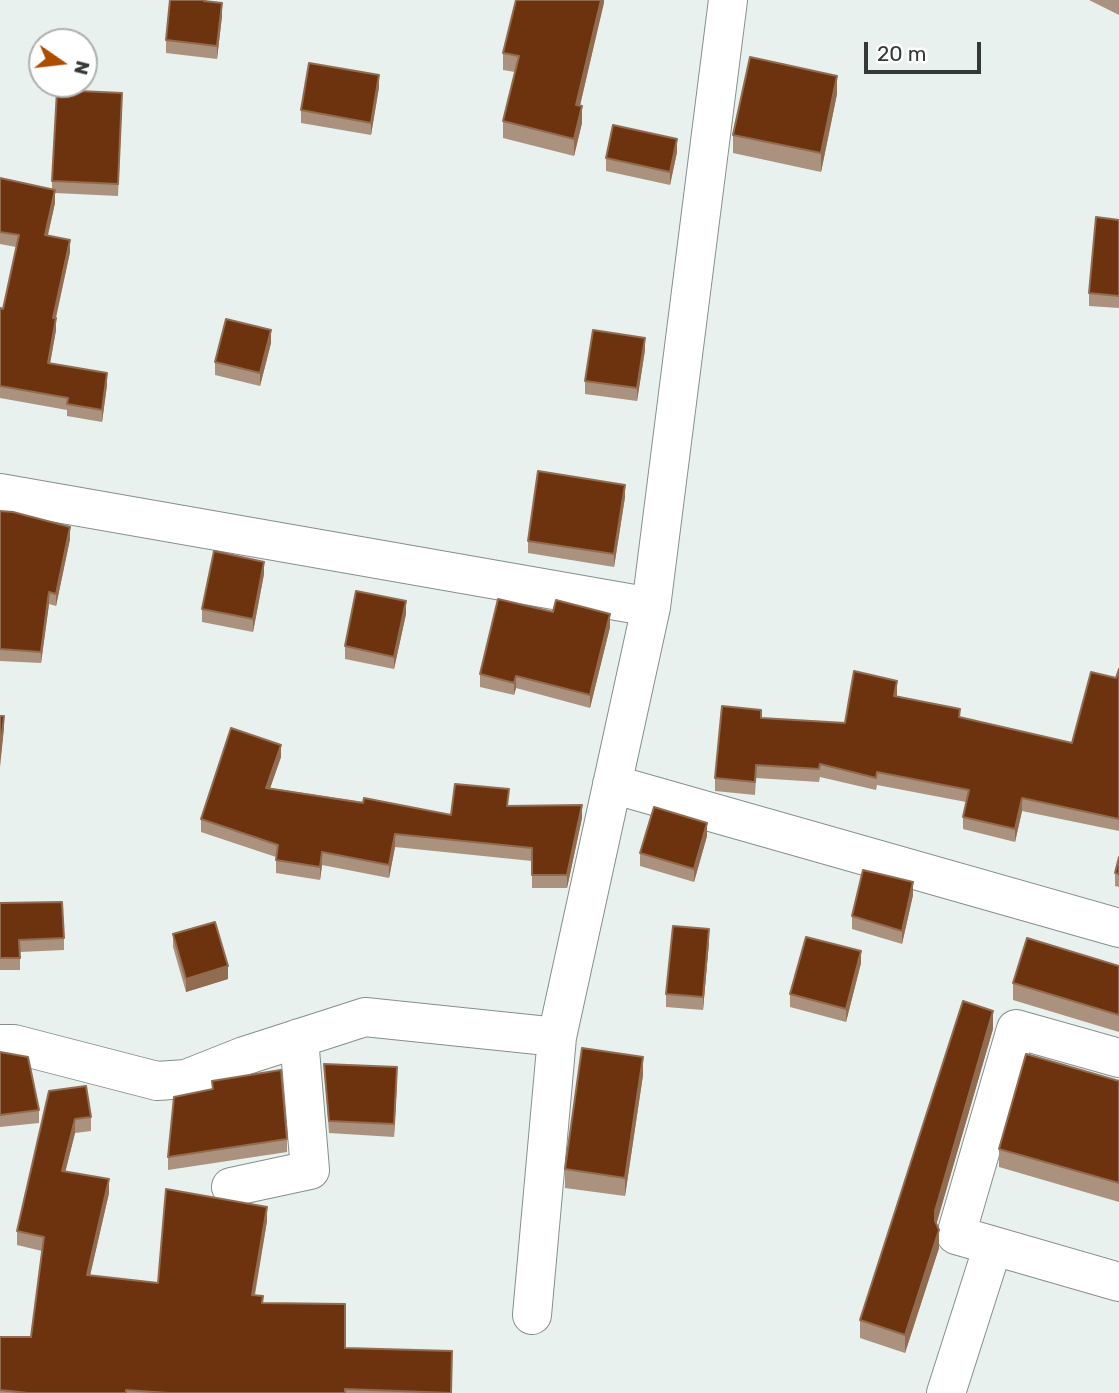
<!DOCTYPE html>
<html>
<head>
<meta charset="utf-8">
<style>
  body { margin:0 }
  #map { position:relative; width:1119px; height:1393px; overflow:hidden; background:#e8f1ee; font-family:Rubik,sans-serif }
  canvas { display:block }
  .north { position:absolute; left:28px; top:28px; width:70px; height:70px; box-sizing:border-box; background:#fff; border:2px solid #aeafaf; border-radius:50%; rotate:104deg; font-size:19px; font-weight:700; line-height:28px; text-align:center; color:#343837 }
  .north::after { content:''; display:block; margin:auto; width:24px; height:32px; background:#ad4d00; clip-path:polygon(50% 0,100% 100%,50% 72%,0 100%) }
  .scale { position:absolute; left:864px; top:42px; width:117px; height:32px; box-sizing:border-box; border:4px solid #343837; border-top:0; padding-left:9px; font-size:21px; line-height:24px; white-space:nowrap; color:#343837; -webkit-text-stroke:5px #fff; paint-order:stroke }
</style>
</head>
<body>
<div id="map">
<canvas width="1119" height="1393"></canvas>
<div class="north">N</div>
<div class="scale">20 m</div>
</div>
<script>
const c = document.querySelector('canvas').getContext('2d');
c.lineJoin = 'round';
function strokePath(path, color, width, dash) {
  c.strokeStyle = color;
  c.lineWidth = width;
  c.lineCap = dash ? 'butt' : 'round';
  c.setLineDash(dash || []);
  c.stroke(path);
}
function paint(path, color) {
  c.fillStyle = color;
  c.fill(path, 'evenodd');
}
const minor = new Path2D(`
  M0,493l651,114
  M612,784l507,144
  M0,1044h14l143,37 29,-2 58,-23 121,-39 192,20
  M1119,1058l-103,-29 -60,206 163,47
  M231,1187l79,-17 -11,-132
  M532,1315l25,-278 94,-430 77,-607
  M946,1393l47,-147`);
const wall = new Path2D(`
  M604,0l-24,106 2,17 -8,33 -71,-18v-17l12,-49 -12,-2v-17z
  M1089,0h30v15z
  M207,2l15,14 -5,43 -51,-6v-13z
  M379,87l-8,48 -70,-12v-13z
  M837,94l-16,78 -88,-19v-18z
  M122,105l-4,91 -63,-3v10l-7,32 22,17 -14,66v12l-6,33 57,22 -5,37 -35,-6v-6l-67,-12v-90l3,1 13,-62 -16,-3v-66l52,12v-9z
  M677,152l-7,33 -64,-14v-13z
  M1119,220v88l-30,-2v-13z
  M271,343l-11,43 -45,-11v-13z
  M645,350l-8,51 -52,-7v-13z
  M625,497l-11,70 -86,-14v-12z
  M0,511l70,28 -14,67 -7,-2 -8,59 -41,-2z
  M264,574l-11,58 -51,-10v-13z
  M406,614l-12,55 -49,-10v-13z
  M610,627l-20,81 -74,-20 -2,7 -34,-8v-13z
  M1119,669v162l-97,-20 -7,31 -52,-13v-12l3,-15 -89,-17 -1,5 -56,-13 -1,5 -63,-4 -1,17 -40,-4v-13l46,-60 84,5 52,-29v2l63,22 112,25 44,-65z
  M281,757l-11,31 181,27 58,-9 73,12 -15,70h-35v-27l-137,-14 -6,31 -67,-13 -2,15 -44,-7v-16l-75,-25v-13z
  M707,836l-13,46 -54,-16v-13z
  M1119,857v30l-4,-1v-13z
  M913,895l-11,49 -50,-15v-13z
  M0,903l64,35v12l-44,2v18h-20z
  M173,934l55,45 -42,13 -13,-45z
  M709,942l-6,68 -37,-3v-13z
  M861,963l-15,59 -56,-15v-13z
  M1119,966v66l-106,-32v-17z
  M993,1029l-57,195 3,24 -34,105 -45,-15v-18z
  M0,1052l39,58v13l-39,4z
  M324,1064l73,16 -3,57 -65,-4z
  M643,1075l-18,121 -60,-8v-19z
  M212,1081l75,58v13l-119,18v-13l44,-68z
  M1119,1081v121l-120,-35v-18z
  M49,1091l42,26v14l-16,2 -10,39 44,21 -19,82 68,8 109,-62 -12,74 8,8 82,45 106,45h-451v-56h31l11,-86 -25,-6v-14z`);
const shadedWall = new Path2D(`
  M601,0h3v3l-28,119v-17z
  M222,3v13l-5,43v-13z
  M379,75v12l-8,48v-12z
  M837,76v18l-16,78v-19z
  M582,106v17l-8,33v-17z
  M677,139v13l-7,33v-13z
  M55,190v13l-10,44v-12z
  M70,240v12l-17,78v-12z
  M56,318v12l-8,45v-12z
  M271,330v13l-11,43v-13z
  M645,338v12l-8,51v-13z
  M107,373v12l-5,37v-12z
  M625,485v12l-11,70v-13z
  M70,527v12l-14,67v-12z
  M264,562v12l-11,58v-13z
  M49,592v12l-8,59v-11z
  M406,601v13l-12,55v-12z
  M610,614v13l-20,81v-13z
  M516,676v12l-2,7v-12z
  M897,681v13l-3,15v-13z
  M4,716v12l-4,39v-13z
  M281,745v12l-15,43v-12z
  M1022,798v13l-7,31v-13z
  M582,805v13l-15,70v-13z
  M707,823v13l-13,46v-13z
  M395,834v13l-6,31v-13z
  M322,852v13l-2,15v-13z
  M913,882v13l-11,49v-13z
  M709,929v13l-6,68v-13z
  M861,951v12l-15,59v-13z
  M228,966v13l-42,13v-13z
  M993,1011v18l-58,200v-18z
  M643,1057v18l-18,121v-18z
  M397,1067v13l-3,57v-13z
  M75,1119v14l-13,52v-14z
  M109,1179v14l-22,96v-14z
  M267,1207v14l-15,88v-14z
  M939,1230v18l-34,105v-18z`);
const building = new Path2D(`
  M170,0h35l-1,1 18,2 -5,43 -51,-6z
  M516,0h85l-25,105 6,1 -8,33 -71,-18 16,-65 -16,-3z
  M750,57l87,19 -16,77 -88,-18z
  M309,63l70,12 -8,48 -70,-13z
  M57,90l65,3 -4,91 -66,-3z
  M613,125l64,14 -7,33 -64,-14z
  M0,178l55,12 -10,45 25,5 -17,78h3l-8,45 59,10 -5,37 -35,-6 1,-6 -68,-12v-78l3,1 16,-74 -19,-3z
  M1096,217l23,3v76l-30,-3z
  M226,319l45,11 -11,43 -45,-11z
  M593,330l52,8 -8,50 -52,-7z
  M538,471l87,14 -11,69 -86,-13z
  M0,511l13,1 57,15 -14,67 -7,-2 -8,60 -41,-3z
  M214,551l50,11 -11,57 -51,-10z
  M356,591l50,10 -12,56 -49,-11z
  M498,599l55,13 3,-12 54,14 -20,81 -74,-19 -2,7 -34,-9z
  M1119,669v150l-97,-21 -7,31 -52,-12 6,-27 -92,-18 -1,6 -56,-14 -1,5 -63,-4 -1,17 -40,-4 7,-72 39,4v8l84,5 9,-52 43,10 -3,15 66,13 -1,8 113,26 19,-71 25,6z
  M0,716h4l-4,38z
  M231,728l50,17 -15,43 97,15 1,-5 87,17 4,-31 54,5 -2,17 75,-1 -15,70h-35v-27l-137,-14 -6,31 -67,-13 -2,15 -44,-7 2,-15 -77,-26z
  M654,807l53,16 -13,46 -54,-16z
  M1119,857v17l-4,-1z
  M863,870l50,12 -11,49 -50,-15z
  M62,902l2,36 -45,2 1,18h-20v-55z
  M215,922l13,44 -42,13 -13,-45z
  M673,926l36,3 -6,68 -37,-3z
  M806,937l55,14 -15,58 -56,-15z
  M1027,938l92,28v49l-106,-32z
  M963,1001l30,10 -58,200v10l4,9 -34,105 -45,-15z
  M582,1048l61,9 -18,121 -60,-9z
  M0,1052l28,5 11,53 -39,5z
  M1026,1054l93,27v102l-120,-34z
  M324,1064l73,3 -3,57 -65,-3z
  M281,1070l6,69 -119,18 6,-60 39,-8 -1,-8z
  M86,1086l5,31 -16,2 -13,52 47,8 -22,96 71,8 8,-94 101,18 -15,88 11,1 -1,7 83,1v44l107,3 -1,42 -106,-4v4h-176l-43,-3v3h-98l-28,-3v-53h31l13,-100 -27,-6 32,-140z`);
strokePath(minor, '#868f8c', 40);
strokePath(minor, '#fff', 38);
paint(wall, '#aa927e');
paint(shadedWall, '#916c51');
paint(building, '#6c330e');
strokePath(building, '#916c51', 2);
</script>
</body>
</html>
